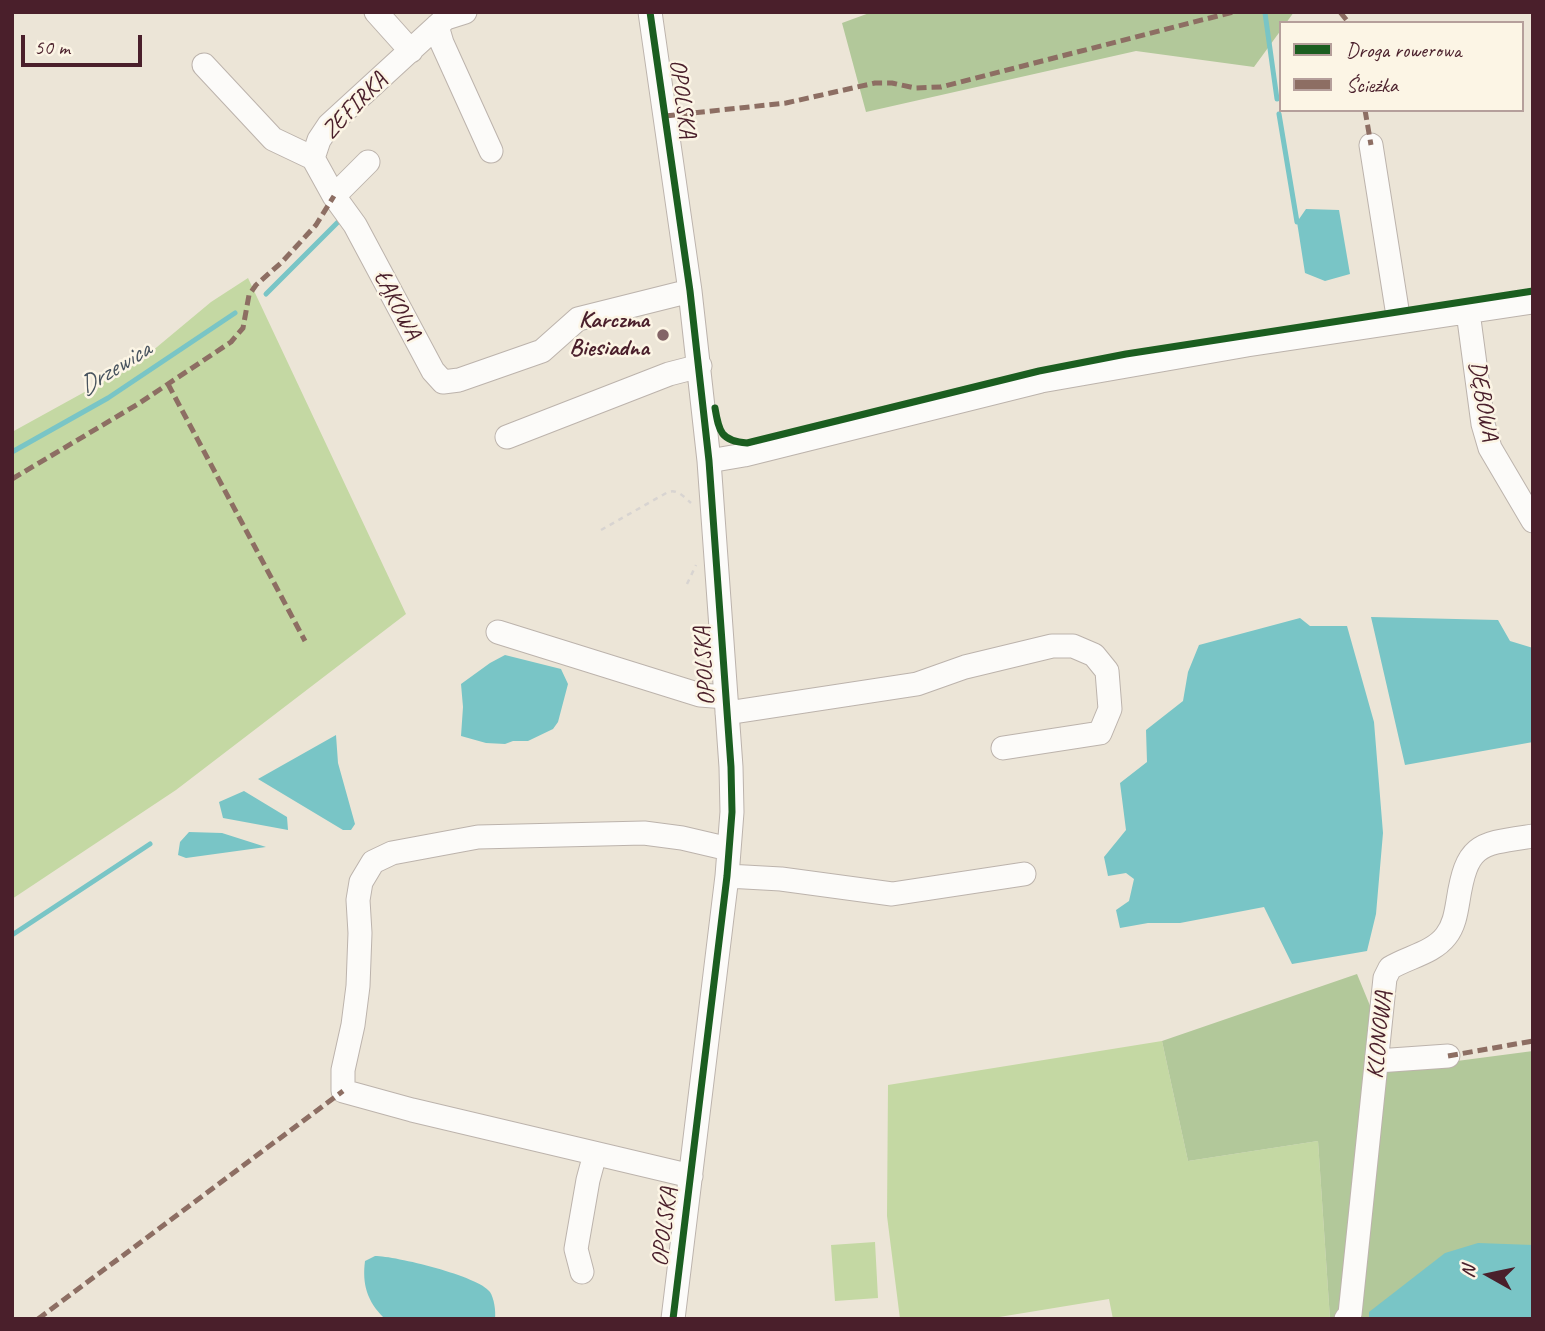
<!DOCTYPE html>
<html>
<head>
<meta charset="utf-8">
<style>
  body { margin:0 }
  #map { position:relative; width:1545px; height:1331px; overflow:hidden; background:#ece5d7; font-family:Caveat,sans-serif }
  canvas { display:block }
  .frame { position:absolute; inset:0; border:14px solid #4a1f2b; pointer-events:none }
  .legend { position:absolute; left:1279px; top:21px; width:245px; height:91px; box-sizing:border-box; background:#fcf5e5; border:2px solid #b59f9b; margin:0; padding:9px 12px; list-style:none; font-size:21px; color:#4a1f2b }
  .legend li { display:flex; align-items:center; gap:14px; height:35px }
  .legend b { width:35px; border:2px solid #b59f9b }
  .north { position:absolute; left:1454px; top:1240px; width:70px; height:70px; -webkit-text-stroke:5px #fcf5e5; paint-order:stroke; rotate:279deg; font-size:19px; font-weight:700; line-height:28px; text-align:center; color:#4a1f2b }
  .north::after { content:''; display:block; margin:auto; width:24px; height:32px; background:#4a1f2b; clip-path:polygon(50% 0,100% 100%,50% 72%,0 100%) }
  .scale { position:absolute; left:21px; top:35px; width:121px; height:32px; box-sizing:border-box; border:4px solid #4a1f2b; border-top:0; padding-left:9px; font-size:21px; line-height:24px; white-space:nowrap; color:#4a1f2b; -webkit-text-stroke:5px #fcf5e5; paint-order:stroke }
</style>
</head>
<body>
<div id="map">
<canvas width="1545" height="1331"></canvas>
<div class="frame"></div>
<ul class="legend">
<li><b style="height:9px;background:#1b5e20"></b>Droga rowerowa</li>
<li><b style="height:9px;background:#8d6e63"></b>Ścieżka</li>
</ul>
<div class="north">N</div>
<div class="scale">50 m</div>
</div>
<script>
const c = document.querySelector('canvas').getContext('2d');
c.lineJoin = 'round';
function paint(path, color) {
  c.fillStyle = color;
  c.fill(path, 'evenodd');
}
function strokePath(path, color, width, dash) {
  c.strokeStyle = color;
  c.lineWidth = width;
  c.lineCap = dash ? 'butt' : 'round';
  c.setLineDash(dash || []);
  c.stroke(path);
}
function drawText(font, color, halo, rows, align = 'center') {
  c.font = font + ' Caveat,sans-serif';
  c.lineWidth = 5;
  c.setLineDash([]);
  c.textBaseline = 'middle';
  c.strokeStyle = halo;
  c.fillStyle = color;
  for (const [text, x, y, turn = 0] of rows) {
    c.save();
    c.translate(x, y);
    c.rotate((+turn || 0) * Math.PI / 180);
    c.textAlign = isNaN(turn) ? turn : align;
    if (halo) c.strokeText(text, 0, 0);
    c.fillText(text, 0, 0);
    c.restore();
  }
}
const green = new Path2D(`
  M248,278l158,336 -230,176 -164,109v-467l127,-70 72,-60z
  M1162,1041l26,120 130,-20 12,178h-217l-4,-20 -122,20h-87l-13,-103 1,-131z
  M875,1242l3,56 -43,3 -4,-56z`);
const forest = new Path2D(`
  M872,12h422l-8,11h-5v7l-27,37 -118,-16 -270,61 -24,-89z
  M1357,974l39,95 137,-18v268h-203l-12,-178 -130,20 -26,-120z`);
const water = new Path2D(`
  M1306,209l33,1 11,64 -25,7 -20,-8 -8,-51z
  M1371,617l127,3 12,21 23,7v94l-128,23z
  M1300,618l10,8h37l27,96 9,111 -7,81 -9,37 -75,13 -28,-57 -84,16h-32l-28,5 -4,-18 13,-9 5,-22 -8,-6 -18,3 -4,-19 22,-27 -6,-47 27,-21 -1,-32 37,-29 5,-29 11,-27z
  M505,655l56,14 7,15 -10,38 -5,7 -25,12h-15l-8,3 -19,-1 -25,-7 2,-29 -2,-23 29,-21z
  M336,735l2,28 17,61 -4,6h-8l-85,-51z
  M244,791l43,26 1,13 -65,-12 -4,-16z
  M189,832l33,1 44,14 -80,11 -8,-3 2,-13z
  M1478,1243l55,2v74h-164v-7l76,-59z
  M375,1256c20,0 104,20 115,36 4,6 6,19 5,27l-111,-1c-17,-17 -22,-34 -19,-57z`);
const stream = new Path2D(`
  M1265,13l12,86
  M1279,114l18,108
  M266,294l74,-74
  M12,452l96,-54 127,-85
  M12,935l138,-91`);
const path = new Path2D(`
  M601,530l67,-38c10,-3 16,5 23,11
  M687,584l9,-19`);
const minor = new Path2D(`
  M376,12l35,39
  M465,12l-19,6 -9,8 -108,99 -10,15 -6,18 21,38 21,29 78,146 10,11 16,-2 83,-29 36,-32 112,-28
  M650,12l40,279 19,170 22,306 1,45 -5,64 -54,443
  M437,26l5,17 49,108
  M204,65l69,74 40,19
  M1371,145l28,177
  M334,196l34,-34
  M1468,312l15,112 7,24 43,73
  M507,437l162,-63 31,-8
  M709,461l35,-6 297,-74 206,-36 286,-43
  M498,632l202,63 26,2
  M727,713l190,-29 48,-17 87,-21h21l21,9 13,16 3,38 -10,24 -97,15
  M727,876l54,3 111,15 132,-20
  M1377,1061l71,-5
  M691,1176l-279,-66 -69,-19v-21l10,-45 5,-39 2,-53 -2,-33 3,-18 12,-20 19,-9 86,-16 166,-4 38,5 47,11
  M582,1272l-6,-23 12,-69 7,-26
  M1346,1319l4,-5 35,-336 5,-10c18,-11 43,-15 56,-32 8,-10 10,-23 12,-35 9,-58 21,-57 75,-65`);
const quiet = new Path2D(`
  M1340,12l9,11
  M1365,110l6,35
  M665,116l121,-13 89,-20h17l23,5 26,-1 292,-75
  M168,384l137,257
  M12,479l126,-75 93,-62 12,-14 6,-33 7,-10 26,-23 34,-37 18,-29
  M1448,1056l85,-15
  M38,1319l305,-228`);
const cycleway = new Path2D(`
  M650,12l40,279 19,170 22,306 1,45 -5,64 -54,443
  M715,408c4,24 6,33 32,35l292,-72 87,-17 407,-63`);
const markers = [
  [663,335,7,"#836467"]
];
const streetNames = [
  ["OPOLSKA",682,99,82],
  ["ZEFIRKA",355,106,-46],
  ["ŁĄKOWA",397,305,62],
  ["DĘBOWA",1483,401,80],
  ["OPOLSKA",705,666,-94],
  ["KLONOWA",1380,1035,-84],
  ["OPOLSKA",665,1227,-83]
];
const poiNames = [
  ["Karczma",649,321],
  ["Biesiadna",649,349]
];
const waterNames = [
  ["Drzewica",115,369,-32]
];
paint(green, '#c4d8a3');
paint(forest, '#b2c89a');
paint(water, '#79c5c6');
strokePath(stream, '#79c5c6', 5);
strokePath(minor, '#bcb3ac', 25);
strokePath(path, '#d8d4d1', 2.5, [5, 5]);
strokePath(minor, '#fcfbf9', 23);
strokePath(quiet, '#8d6e63', 5, [10, 5]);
strokePath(cycleway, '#1b5e20', 7);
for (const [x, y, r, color] of markers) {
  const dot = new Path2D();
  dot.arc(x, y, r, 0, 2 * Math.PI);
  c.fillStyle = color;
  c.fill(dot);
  strokePath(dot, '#fcf5e5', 2.5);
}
drawText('24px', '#4a1f2b', '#fcf5e5', streetNames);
drawText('bold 24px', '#4a1f2b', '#fcf5e5', poiNames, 'right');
drawText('italic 26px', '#49545f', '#fcf5e5', waterNames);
</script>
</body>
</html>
